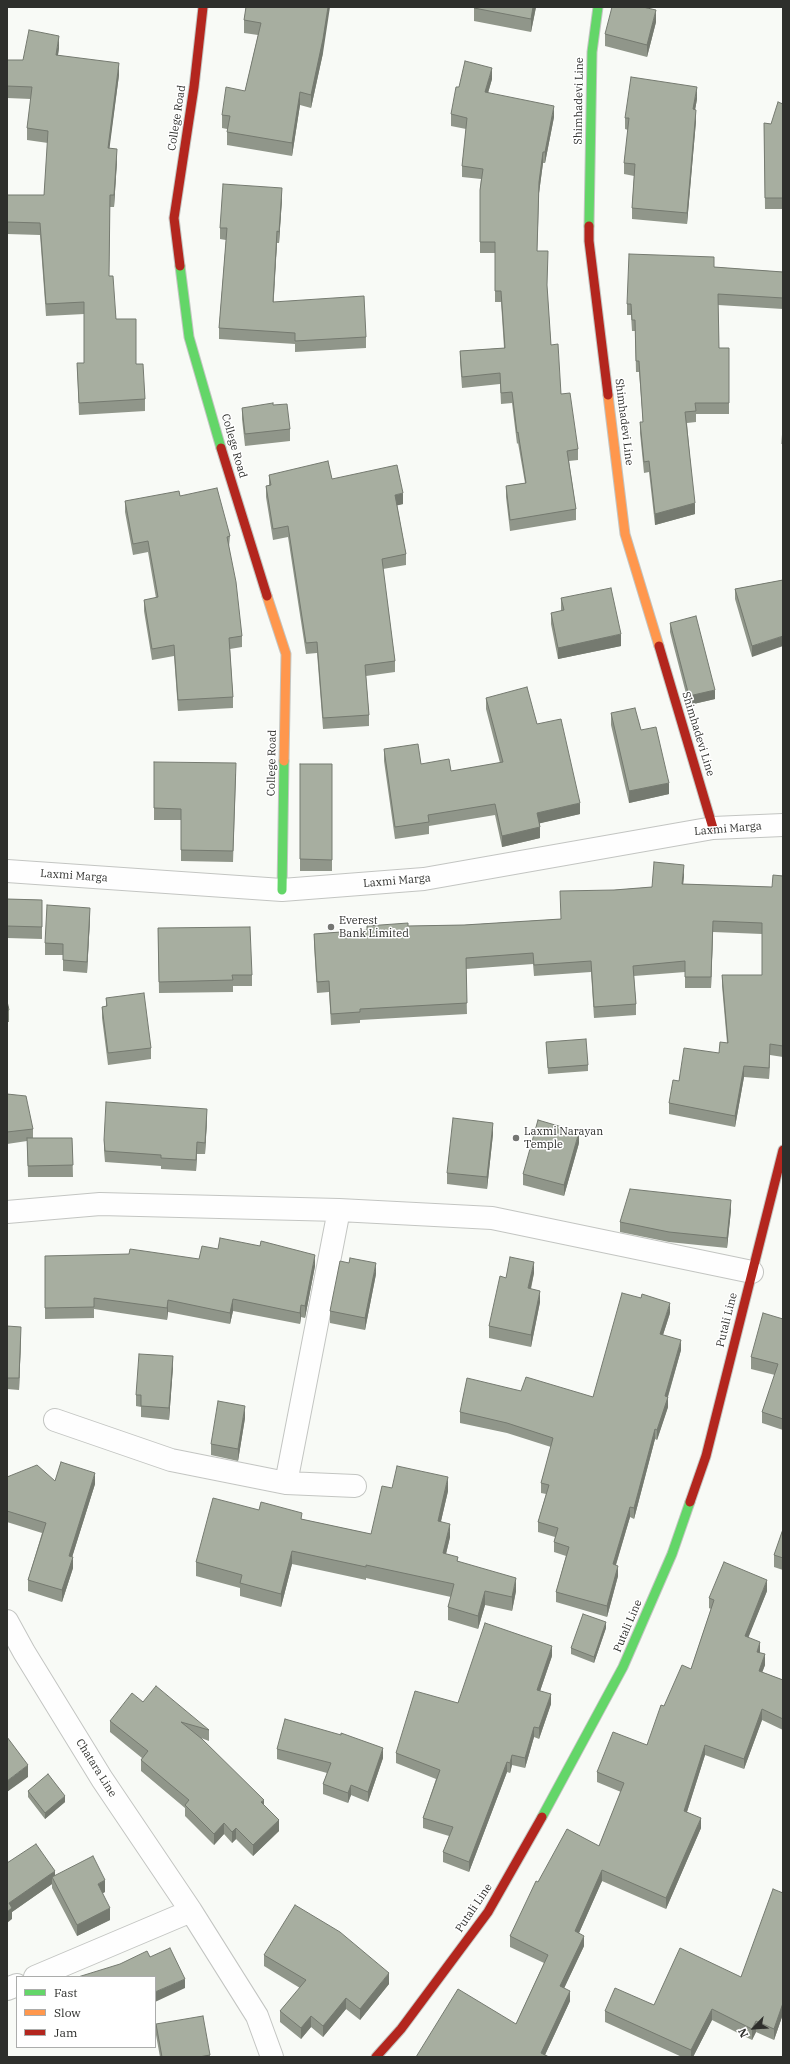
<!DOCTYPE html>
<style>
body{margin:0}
#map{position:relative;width:790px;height:2064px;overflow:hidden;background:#f8faf6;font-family:"IBM Plex Serif",serif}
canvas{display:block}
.frame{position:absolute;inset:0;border:8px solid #2e2f2c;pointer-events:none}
.legend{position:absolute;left:16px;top:1976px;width:140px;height:72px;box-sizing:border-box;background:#fff;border:1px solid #abacab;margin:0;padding:5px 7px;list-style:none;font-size:12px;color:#2e2f2c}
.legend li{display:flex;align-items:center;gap:8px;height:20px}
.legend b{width:20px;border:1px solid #abacab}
.north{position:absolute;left:734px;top:2008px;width:40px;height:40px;-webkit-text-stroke:3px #fff;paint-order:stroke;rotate:245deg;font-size:11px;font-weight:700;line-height:16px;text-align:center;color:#2e2f2c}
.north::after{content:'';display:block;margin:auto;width:14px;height:18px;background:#2e2f2c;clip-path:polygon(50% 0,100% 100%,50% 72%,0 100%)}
</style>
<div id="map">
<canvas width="790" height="2064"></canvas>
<div class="frame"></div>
<ul class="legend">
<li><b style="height:5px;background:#63d668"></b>Fast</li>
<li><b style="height:5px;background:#ff974d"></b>Slow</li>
<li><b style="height:5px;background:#b3261e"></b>Jam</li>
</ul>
<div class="north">N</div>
</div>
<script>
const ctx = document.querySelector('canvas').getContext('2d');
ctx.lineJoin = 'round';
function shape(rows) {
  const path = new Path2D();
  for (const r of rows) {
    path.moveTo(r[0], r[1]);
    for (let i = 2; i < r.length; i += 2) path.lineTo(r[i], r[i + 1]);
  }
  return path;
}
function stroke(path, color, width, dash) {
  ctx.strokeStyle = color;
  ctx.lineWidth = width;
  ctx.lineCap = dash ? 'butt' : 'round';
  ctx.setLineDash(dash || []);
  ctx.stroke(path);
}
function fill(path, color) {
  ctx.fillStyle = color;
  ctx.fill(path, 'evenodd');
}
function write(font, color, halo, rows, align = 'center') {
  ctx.font = font + ' "IBM Plex Serif",serif';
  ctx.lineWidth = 3;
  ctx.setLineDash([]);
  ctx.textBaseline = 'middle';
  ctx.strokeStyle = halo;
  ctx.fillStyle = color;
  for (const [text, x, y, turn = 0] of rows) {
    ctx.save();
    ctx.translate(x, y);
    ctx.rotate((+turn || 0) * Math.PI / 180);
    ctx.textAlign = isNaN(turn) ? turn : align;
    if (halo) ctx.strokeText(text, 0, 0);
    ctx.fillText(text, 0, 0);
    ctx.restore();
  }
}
const street = shape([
 [7,871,282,890,424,879,713,828,783,825],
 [7,1212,100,1204,339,1210,492,1218,752,1272],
 [55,1420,171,1460,286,1483,355,1486],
 [286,1483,339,1210],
 [7,1621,24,1652,102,1779,191,1911,257,2016,272,2057],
 [35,1977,191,1911],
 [7,1989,17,1985]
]);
const fast = shape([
 [589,226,592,52,598,7],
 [180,266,189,337,221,448],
 [282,890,284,761],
 [542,1817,623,1667,672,1554,690,1502]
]);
const slow = shape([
 [608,395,625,534,659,646],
 [267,596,286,654,284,761]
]);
const jam = shape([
 [589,226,589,241,608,395],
 [180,266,174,218,194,87,203,7],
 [221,448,267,596],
 [659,646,713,828],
 [690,1502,706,1456,783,1150],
 [376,2057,401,2029,488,1912,542,1817]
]);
stroke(street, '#c3c5c2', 24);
stroke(fast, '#c3c5c2', 11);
stroke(slow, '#c3c5c2', 11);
stroke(jam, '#c3c5c2', 11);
stroke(street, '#fefefe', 22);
stroke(fast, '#63d668', 9);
stroke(slow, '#ff974d', 9);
stroke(jam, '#b3261e', 9);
fill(shape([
 [246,7,323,53,311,108,300,105,292,156,227,145,227,129,222,128,222,115,245,91,258,35,244,33,244,20],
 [474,7,536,7,531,32,474,21],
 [656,22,647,57,605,46,605,34],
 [59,48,58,55,119,75,109,148,117,161,114,207,110,207,109,276,116,319,136,364,145,399,145,411,79,415,77,363,84,363,84,314,46,316,40,235,7,234,7,195,44,195,48,143,27,140,27,128,31,99,7,98,7,60,23,60],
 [492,79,488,93,554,117,545,163,543,163,539,193,537,251,547,287,551,345,561,394,578,449,578,460,569,461,576,509,576,520,510,531,506,497,506,486,525,483,518,443,517,444,512,403,501,404,500,384,462,388,460,362,460,351,504,348,501,302,495,302,495,253,480,253,480,190,481,179,462,177,462,166,466,129,451,126,451,114,459,87],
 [697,99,695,110,696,121,687,224,632,219,632,208,634,176,624,174,624,163,628,130,625,129,625,118],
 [783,104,783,209,765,209,764,123,771,124],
 [282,199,279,243,277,243,273,302,366,337,366,348,295,352,295,344,219,339,219,328,226,240,220,239,220,228],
 [714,267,783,272,783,309,718,305,719,348,729,348,729,414,696,414,696,422,687,423,695,514,655,525,649,472,644,473,640,433,640,422,643,422,639,372,636,372,635,331,632,331,631,315,627,315,627,304],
 [273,405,290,429,290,441,245,446,242,419,242,408],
 [783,425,783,455,782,455],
 [269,475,332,479,403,504,397,505,406,554,406,565,383,569,395,661,395,672,366,676,369,715,369,726,323,729,317,653,306,654,288,537,273,540,266,497,266,486,269,486],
 [180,496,230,536,229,547,242,636,242,647,230,649,233,697,233,708,178,711,174,656,152,660,144,611,144,600,156,598,148,552,133,555,125,512,125,501],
 [783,580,752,657,735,599,735,589],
 [561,598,621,646,558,659,551,624,551,613,561,611],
 [670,623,715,699,689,705,670,632],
 [486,698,537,724,580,814,540,823,540,838,502,847,495,815,429,826,429,834,395,839,384,761,384,749,421,764,451,771,500,763,486,709],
 [611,713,641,730,669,794,629,803,611,725],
 [154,762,236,774,233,862,181,861,181,820,154,820],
 [300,764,332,764,332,871,300,871],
 [684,876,683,884,772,887,783,876,783,1057,770,1055,769,1079,744,1077,735,1127,669,1114,669,1103,679,1081,719,1053,727,1043,722,986,722,975,762,975,762,934,713,932,711,988,685,988,685,972,634,976,636,1004,636,1015,594,1018,591,972,534,976,533,964,466,969,467,1014,360,1020,360,1023,331,1025,329,992,317,993,314,945,314,934,367,930,408,926,464,925,561,919,614,890,652,887],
 [7,899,42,900,42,939,7,938],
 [90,919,87,973,63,971,63,955,45,955,45,943],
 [158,928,252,975,252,986,233,986,233,992,159,993],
 [106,998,151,1048,151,1059,108,1065,102,1018,102,1007,106,1006],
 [7,1001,9,1010,9,1022,7,1022],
 [546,1042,588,1065,588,1071,548,1074],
 [7,1094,33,1129,33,1138,72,1138,73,1177,28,1177,27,1141,7,1144],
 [207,1120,205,1154,197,1154,196,1171,161,1169,161,1166,105,1162,104,1151,104,1140],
 [493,1134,487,1189,447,1184,447,1173],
 [579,1143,564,1196,523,1185,523,1174],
 [731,1210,727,1248,669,1242,620,1232,620,1222],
 [45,1256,199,1259,315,1266,305,1318,301,1317,300,1324,233,1311,230,1324,168,1312,167,1320,94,1309,94,1318,45,1319],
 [534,1273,531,1289,540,1302,531,1347,489,1338,489,1326,506,1278],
 [376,1274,365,1330,330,1323,330,1311],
 [670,1313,663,1335,681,1350,668,1397,668,1407,657,1440,655,1439,634,1519,630,1517,616,1565,618,1576,607,1617,556,1602,556,1592,566,1556,554,1552,554,1542,555,1537,538,1532,538,1522,546,1494,541,1493,541,1483,551,1447,507,1433,460,1423,460,1412,521,1391,593,1397],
 [783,1319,783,1430,762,1423,762,1412,775,1375,751,1369,751,1357],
 [7,1326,21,1338,19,1390,7,1389],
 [173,1367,169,1420,141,1417,141,1407,136,1406,136,1395],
 [245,1418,238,1461,211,1455,211,1444],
 [7,1477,95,1484,72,1557,73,1568,62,1602,28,1591,28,1580,42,1533,7,1522],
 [392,1488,448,1491,441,1521,450,1537,446,1554,458,1561,516,1591,512,1611,485,1605,478,1629,448,1620,448,1607,451,1597,366,1578,366,1580,292,1564,281,1607,240,1596,240,1588,196,1576,196,1562,259,1510,371,1534],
 [783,1529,783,1570,774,1567,774,1555],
 [767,1591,748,1637,760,1653,765,1665,762,1672,783,1680,783,1730,762,1720,744,1769,705,1755,687,1812,701,1828,666,1909,602,1881,579,1933,584,1946,564,1988,570,2001,545,2055,416,2057,516,2024,544,1963,510,1947,510,1936,538,1882,599,1846,621,1792,597,1782,597,1772,647,1745,664,1706,691,1669,711,1609,709,1608,709,1598],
 [606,1628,594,1663,571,1654,571,1648],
 [552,1656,540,1691,551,1704,539,1739,534,1737,525,1768,512,1765,510,1773,507,1772,469,1872,443,1862,443,1852,449,1836,423,1828,423,1818,436,1779,396,1763,396,1753,458,1703],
 [143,1702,209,1730,209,1741,201,1738,264,1805,279,1831,253,1856,236,1839,232,1843,224,1834,214,1845,185,1816,185,1808,141,1771,141,1760,142,1758,110,1732,110,1721],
 [277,1749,383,1758,368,1802,351,1795,348,1803,323,1794,323,1784,327,1773,277,1759],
 [28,1791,65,1802,45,1819,28,1797],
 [7,1863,55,1875,105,1892,102,1893,110,1920,77,1936,52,1888,52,1884,12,1912,12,1919],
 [783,1893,783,2014,774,2040,756,2032,752,2040,712,2020,693,2057,682,2057,605,2022,605,2011,654,2005,741,1977],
 [264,1955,389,1984,360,2020,346,2009,323,2037,311,2027,301,2039,280,2022,280,2011,300,1988,264,1966],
 [156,2024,210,2055,210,2057,160,2057,156,2035]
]), '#90968a');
fill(shape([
 [328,7,330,7,323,53,311,108,311,95],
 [533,7,536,7,531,32,531,19],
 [656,10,656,22,647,57,647,45],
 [59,36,59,48,56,67,56,55],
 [119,63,119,75,108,160,108,148],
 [492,68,492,79,485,103,485,92],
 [697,87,697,99,693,121,693,109],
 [300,92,300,105,292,156,292,143],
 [554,106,554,117,545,163,545,152],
 [696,110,696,121,687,224,687,213],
 [117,149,117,161,114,207,114,195],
 [543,152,543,163,539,193,537,262,539,182],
 [282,188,282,199,279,243,279,232],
 [277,231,277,243,273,313,273,302],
 [403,493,403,504,395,506,395,495],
 [695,503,695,514,655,525,655,514],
 [621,634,621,646,558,659,558,648],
 [783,636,783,646,752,657,752,646],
 [715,690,715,699,689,705,689,696],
 [669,783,669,794,629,803,629,791],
 [580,803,580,814,537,824,537,813],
 [540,827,540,838,502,847,502,836],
 [684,865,684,876,682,895,682,884],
 [90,908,90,919,87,973,87,962],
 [713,921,713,932,711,988,711,977],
 [770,1044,770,1055,769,1079,769,1068],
 [744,1066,744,1077,735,1127,735,1116],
 [207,1109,207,1120,205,1154,205,1143],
 [493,1123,493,1134,487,1189,487,1177],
 [579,1132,579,1143,564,1196,564,1185],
 [197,1142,197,1154,196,1171,196,1160],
 [731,1200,731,1210,727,1248,727,1238],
 [315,1255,315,1266,305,1318,305,1306],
 [534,1262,534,1273,528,1300,528,1288],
 [376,1263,376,1274,365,1330,365,1318],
 [540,1291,540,1302,531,1347,531,1335],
 [233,1299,233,1311,230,1324,230,1313],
 [168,1300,168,1312,167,1320,167,1308],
 [670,1303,670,1313,660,1344,660,1334],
 [301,1305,301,1317,300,1324,300,1313],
 [21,1327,21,1338,19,1390,19,1378],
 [681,1340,681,1350,665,1406,665,1396],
 [173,1356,173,1367,169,1420,169,1408],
 [668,1397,668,1407,657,1440,657,1430],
 [245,1406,245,1418,238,1461,238,1449],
 [655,1429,655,1439,634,1519,634,1508],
 [95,1473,95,1484,69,1567,69,1556],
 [448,1477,448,1491,438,1534,438,1521],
 [630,1507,630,1517,613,1574,613,1564],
 [450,1524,450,1537,443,1566,443,1553],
 [292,1551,292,1564,281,1607,281,1594],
 [73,1557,73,1568,62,1602,62,1590],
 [618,1566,618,1576,607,1617,607,1606],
 [516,1578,516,1591,512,1611,512,1597],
 [767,1580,767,1591,745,1646,745,1636],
 [485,1591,485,1605,478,1629,478,1616],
 [606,1622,606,1628,594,1663,594,1657],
 [760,1642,760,1652,757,1662,757,1652],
 [552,1646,552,1656,537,1700,537,1690],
 [765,1654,765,1665,759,1681,759,1671],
 [551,1694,551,1704,539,1739,539,1728],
 [762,1709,762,1720,744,1769,744,1759],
 [534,1727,534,1737,525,1768,525,1758],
 [705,1745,705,1755,684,1821,684,1811],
 [383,1748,383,1758,368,1802,368,1792],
 [512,1755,512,1765,510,1773,510,1763],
 [507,1762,507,1772,469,1872,469,1862],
 [28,1765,28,1777,7,1792,7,1781],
 [351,1785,351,1795,348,1803,348,1793],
 [65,1796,65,1802,45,1819,45,1813],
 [264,1800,264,1811,261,1802],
 [701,1818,701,1828,666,1909,666,1898],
 [279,1820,279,1831,253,1856,253,1845],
 [224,1823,224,1834,214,1845,214,1834],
 [236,1828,236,1839,232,1843,232,1832],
 [602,1870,602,1881,575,1942,575,1931],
 [55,1871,55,1882,52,1877,52,1884,12,1912,12,1919,7,1923,7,1912,9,1903],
 [105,1880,105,1892,98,1896,98,1884],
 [110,1908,110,1920,77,1936,77,1925],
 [584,1936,584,1946,560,1997,560,1986],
 [389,1973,389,1984,360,2020,360,2009],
 [185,1979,185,1988,155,2002,155,1992],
 [570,1991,570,2001,544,2057,541,2053],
 [346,1998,346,2009,323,2037,323,2026],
 [783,2003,783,2014,774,2040,774,2029],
 [712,2009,712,2020,693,2057,691,2057,691,2050],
 [311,2016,311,2027,301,2039,301,2028],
 [756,2021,756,2032,752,2040,752,2029]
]), '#757a70');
const building = shape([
 [246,7,328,7,323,39,311,95,300,92,292,143,227,132,230,116,222,115,226,87,245,91,261,23,244,20,246,7],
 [474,7,533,7,531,19,474,8,474,7],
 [612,7,643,7,656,10,647,45,605,34,612,7],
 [29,30,59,36,56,55,119,63,108,148,117,149,114,195,110,195,109,276,113,276,116,319,136,319,136,364,143,364,145,399,79,403,77,363,84,363,84,302,46,304,40,223,7,222,7,195,44,195,48,131,27,128,32,87,7,86,7,60,23,60,29,30],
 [465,61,492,68,485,92,554,106,545,152,543,152,539,182,537,251,548,251,547,285,551,345,558,344,561,394,570,393,578,449,567,451,576,509,510,520,506,486,526,483,518,432,517,433,512,392,501,393,500,373,462,377,460,351,505,348,501,291,495,291,495,242,480,242,480,190,483,169,462,166,467,118,451,114,456,87,459,87,465,61],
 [631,77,697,87,693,109,696,110,687,213,632,208,635,164,624,163,629,118,625,118,631,77],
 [778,102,783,104,783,198,765,198,764,123,771,124,778,102],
 [223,184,282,188,279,232,277,231,273,302,364,296,366,337,295,341,295,333,219,328,227,228,220,228,223,184],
 [629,254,714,257,714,267,783,272,783,298,718,294,719,348,729,348,729,403,695,403,696,411,685,412,695,503,655,514,649,461,644,462,640,422,643,422,639,361,636,361,635,320,632,320,631,304,627,304,629,254],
 [273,403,273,405,287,404,290,429,245,434,242,408,273,403],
 [783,425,783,444,782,444,783,425],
 [328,461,332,479,397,465,403,493,395,495,406,554,382,559,395,661,365,665,369,715,323,718,317,642,306,643,288,526,273,529,266,486,271,485,269,475,328,461],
 [217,488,230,536,227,537,236,582,242,636,229,638,233,697,178,700,174,645,152,649,144,600,158,597,148,541,133,544,125,501,179,491,180,496,217,488],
 [783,580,783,636,752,646,735,589,783,580],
 [611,588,621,634,558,648,551,613,564,610,561,598,611,588],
 [696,616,715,690,689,696,670,623,696,616],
 [527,687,537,724,561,719,580,803,537,813,540,827,502,836,495,804,428,815,429,822,395,827,384,749,418,744,421,764,449,759,451,771,503,762,486,698,527,687],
 [635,708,641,730,656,727,669,783,629,791,611,713,635,708],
 [154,762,236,763,233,851,181,850,181,809,154,808,154,762],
 [300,764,332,764,332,860,300,859,300,764],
 [654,862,684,865,682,884,772,887,773,875,783,876,783,1046,770,1044,769,1068,744,1066,735,1116,669,1103,673,1080,679,1081,684,1048,719,1053,720,1042,728,1043,722,975,762,975,762,923,713,921,711,977,685,977,685,961,633,966,636,1004,594,1007,591,961,534,965,533,953,466,958,467,1003,360,1009,360,1012,331,1014,329,981,317,982,314,934,367,930,367,926,408,923,408,926,464,925,561,919,560,891,614,890,652,887,654,862],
 [7,899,42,900,42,927,7,926,7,899],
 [47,905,90,908,87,962,63,960,63,944,45,943,47,905],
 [250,927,252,975,232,975,233,980,159,982,158,928,250,927],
 [144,993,151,1048,108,1053,102,1007,107,1006,106,998,144,993],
 [7,1001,9,1010,7,1010,7,1001],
 [586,1039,588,1065,548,1068,546,1042,586,1039],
 [7,1094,26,1096,33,1129,7,1132,7,1094],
 [106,1102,207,1109,205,1143,197,1142,196,1160,161,1158,161,1155,105,1151,104,1140,106,1102],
 [453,1118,493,1123,487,1177,447,1173,453,1118],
 [538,1120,579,1132,564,1185,523,1174,538,1120],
 [27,1138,72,1138,73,1165,28,1166,27,1138],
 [630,1189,731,1200,727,1238,669,1232,620,1222,630,1189],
 [220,1238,260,1246,261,1241,315,1255,305,1306,301,1305,300,1313,233,1299,230,1313,168,1300,167,1308,94,1298,94,1307,45,1308,45,1256,129,1254,130,1249,199,1259,202,1246,218,1249,220,1238],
 [510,1257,534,1262,528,1288,540,1291,531,1335,489,1326,500,1276,506,1278,510,1257],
 [350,1258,376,1263,365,1318,330,1311,340,1261,349,1263,350,1258],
 [622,1293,641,1298,642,1294,670,1303,660,1334,681,1340,665,1396,668,1397,657,1430,655,1429,634,1508,630,1507,613,1564,618,1566,607,1606,556,1592,569,1547,554,1542,558,1528,538,1522,549,1485,541,1483,553,1438,507,1423,460,1412,467,1378,521,1391,526,1377,593,1397,622,1293],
 [763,1313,783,1319,783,1419,762,1412,778,1364,751,1357,763,1313],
 [7,1326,21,1327,19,1378,7,1378,7,1326],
 [139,1354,173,1356,169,1408,141,1406,141,1395,136,1395,139,1354],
 [218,1401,245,1406,238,1449,211,1444,218,1401],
 [61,1462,95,1473,69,1556,73,1557,62,1590,28,1580,46,1523,7,1511,7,1477,37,1465,55,1481,61,1462],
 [397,1466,448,1477,438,1521,450,1524,443,1553,458,1557,457,1561,516,1578,512,1597,485,1591,478,1616,448,1607,454,1584,366,1565,366,1567,292,1551,281,1594,240,1583,242,1575,196,1562,213,1498,259,1510,261,1502,302,1513,301,1519,371,1534,382,1486,392,1488,397,1466],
 [783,1529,783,1558,774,1555,783,1529],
 [724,1562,767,1580,745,1636,760,1642,757,1652,765,1654,759,1671,783,1680,783,1719,762,1709,744,1759,705,1745,684,1811,701,1818,666,1898,602,1870,575,1931,584,1936,560,1986,570,1991,541,2053,549,2057,416,2057,458,1989,516,2024,548,1955,510,1936,536,1881,538,1882,567,1829,599,1846,624,1783,597,1772,613,1732,647,1745,661,1705,664,1706,682,1665,691,1669,714,1600,709,1598,724,1562],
 [583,1614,606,1622,594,1657,571,1648,583,1614],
 [485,1623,552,1646,537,1690,551,1694,539,1728,534,1727,525,1758,512,1755,510,1763,507,1762,469,1862,443,1852,453,1827,423,1818,440,1770,396,1753,415,1691,458,1703,485,1623],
 [156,1686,209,1730,181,1722,202,1739,264,1800,261,1802,279,1820,253,1845,236,1828,232,1832,224,1823,214,1834,185,1805,189,1800,141,1760,148,1751,110,1721,132,1693,143,1702,156,1686],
 [285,1719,341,1735,341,1733,383,1748,368,1792,351,1785,348,1793,323,1784,331,1763,277,1749,285,1719],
 [7,1737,28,1765,7,1781,7,1737],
 [48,1774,65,1796,45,1813,28,1791,48,1774],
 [36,1844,55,1871,9,1903,12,1908,7,1912,7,1863,36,1844],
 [93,1856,105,1880,98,1884,110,1908,77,1925,52,1877,93,1856],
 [773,1889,783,1893,783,2003,774,2029,756,2021,752,2029,712,2009,691,2050,605,2011,615,1988,654,2005,680,1948,741,1977,773,1889],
 [295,1905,340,1932,389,1973,360,2009,346,1998,323,2026,311,2016,301,2028,280,2011,306,1980,264,1955,295,1905],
 [170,1948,185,1979,155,1992,155,1977,78,1977,120,1964,147,1951,150,1957,170,1948],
 [203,2016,210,2055,199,2057,162,2057,156,2024,203,2016]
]);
fill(building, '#a7aea0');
stroke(building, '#757a70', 1);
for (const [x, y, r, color] of [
 [331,927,4,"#757673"],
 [516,1138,4,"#757673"]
]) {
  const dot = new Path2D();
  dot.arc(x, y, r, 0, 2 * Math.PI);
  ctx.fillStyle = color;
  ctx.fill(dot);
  stroke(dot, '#fff', 1.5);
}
write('11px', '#2e2f2c', '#fff', [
 ["Shimhadevi Line",579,101,-89],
 ["College Road",177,118,-81],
 ["Shimhadevi Line",624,422,83],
 ["College Road",234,446,74],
 ["Shimhadevi Line",698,734,73],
 ["College Road",272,763,-89],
 ["Laxmi Marga",728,829,-5],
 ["Laxmi Marga",74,876,4],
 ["Laxmi Marga",397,881,-5],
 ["Putali Line",727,1320,-76],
 ["Putali Line",628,1626,-67],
 ["Chatara Line",96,1768,58],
 ["Putali Line",474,1908,-56]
]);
write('11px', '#2e2f2c', '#fff', [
 ["Everest",339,921],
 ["Bank Limited",339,934],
 ["Laxmi Narayan",524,1132],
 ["Temple",524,1145]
], 'left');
</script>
